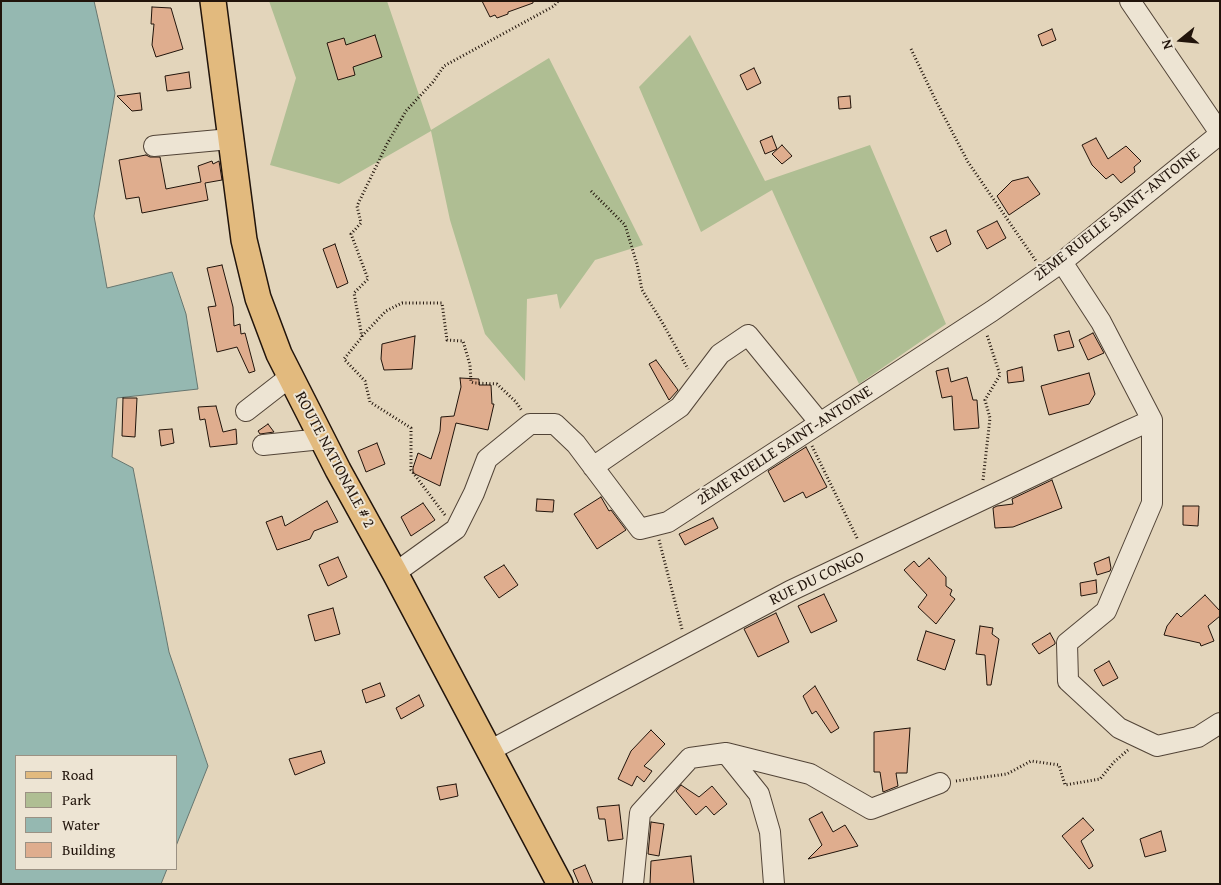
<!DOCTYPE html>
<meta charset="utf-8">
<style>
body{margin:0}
#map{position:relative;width:1221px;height:885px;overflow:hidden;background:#e3d5bb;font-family:"Gentium Book Plus",serif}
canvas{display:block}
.frame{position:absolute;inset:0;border:2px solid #21140b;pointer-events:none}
.legend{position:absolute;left:15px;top:755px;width:162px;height:115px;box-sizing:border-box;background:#ede4d3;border:1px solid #9b9183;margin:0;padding:6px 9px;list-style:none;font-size:15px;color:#21140b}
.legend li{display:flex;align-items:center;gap:10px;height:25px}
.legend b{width:25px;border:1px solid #9b9183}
.north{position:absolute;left:1156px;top:15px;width:50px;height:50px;-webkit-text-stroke:4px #ede4d3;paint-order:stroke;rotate:253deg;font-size:14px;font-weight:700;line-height:20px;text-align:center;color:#21140b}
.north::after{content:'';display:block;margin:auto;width:18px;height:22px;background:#21140b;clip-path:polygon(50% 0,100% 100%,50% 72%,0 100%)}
</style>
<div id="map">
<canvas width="1221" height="885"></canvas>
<div class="frame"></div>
<ul class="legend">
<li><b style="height:6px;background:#e2ba7e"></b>Road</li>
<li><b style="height:14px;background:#afbe93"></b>Park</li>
<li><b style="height:14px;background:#95b8b1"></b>Water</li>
<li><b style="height:14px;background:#dfad8e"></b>Building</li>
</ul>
<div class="north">N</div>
</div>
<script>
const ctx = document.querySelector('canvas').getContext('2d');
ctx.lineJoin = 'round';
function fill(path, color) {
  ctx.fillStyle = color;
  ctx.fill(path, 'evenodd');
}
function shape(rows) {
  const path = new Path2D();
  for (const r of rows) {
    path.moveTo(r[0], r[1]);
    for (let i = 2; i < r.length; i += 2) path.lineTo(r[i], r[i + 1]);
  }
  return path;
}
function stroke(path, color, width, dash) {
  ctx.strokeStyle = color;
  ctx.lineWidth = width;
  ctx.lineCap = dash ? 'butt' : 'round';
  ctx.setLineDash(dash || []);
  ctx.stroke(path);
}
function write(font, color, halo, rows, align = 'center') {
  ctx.font = font + ' "Gentium Book Plus",serif';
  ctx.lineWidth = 4;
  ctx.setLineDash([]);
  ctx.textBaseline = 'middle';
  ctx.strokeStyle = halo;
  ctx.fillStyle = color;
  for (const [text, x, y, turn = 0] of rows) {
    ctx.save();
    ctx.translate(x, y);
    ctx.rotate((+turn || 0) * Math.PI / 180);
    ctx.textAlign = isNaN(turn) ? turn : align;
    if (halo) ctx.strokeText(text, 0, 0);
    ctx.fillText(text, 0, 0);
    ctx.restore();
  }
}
fill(shape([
 [269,1,387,1,431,130,549,58,643,245,595,260,560,309,557,294,527,299,525,381,485,334,450,220,431,131,339,184,270,165,296,78],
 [690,35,765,181,870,145,946,324,859,384,772,190,701,232,639,87]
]), '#afbe93');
const water = shape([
 [1,1,94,1,115,93,94,216,107,288,172,272,186,314,198,389,117,398,112,457,133,468,169,652,208,766,176,846,176,756,16,756,16,869,167,869,161,884,1,884,1,1]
]);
fill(water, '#95b8b1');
stroke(water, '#67766f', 1);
const building = shape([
 [482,1,533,1,533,3,508,12,508,14,497,18,495,15,490,17,482,1],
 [152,7,171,8,183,49,156,57,152,45,154,24,151,24,152,7],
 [1052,29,1056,40,1042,46,1038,35,1052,29],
 [375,35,382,57,353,67,355,75,338,80,327,43,344,38,346,45,375,35],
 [754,68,761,83,747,90,740,75,754,68],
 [189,72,191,88,167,91,165,76,189,72],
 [140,93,142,110,132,111,117,96,140,93],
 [850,96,851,108,839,109,838,97,850,96],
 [772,136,777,149,765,154,760,141,772,136],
 [1096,138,1108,159,1126,146,1141,161,1134,167,1135,172,1121,183,1113,174,1106,179,1092,165,1082,145,1096,138],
 [782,145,792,156,782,164,772,154,782,145],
 [146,155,150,157,160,157,166,189,201,182,198,166,212,161,213,164,219,161,222,180,205,183,208,200,142,213,139,197,126,199,119,160,146,155],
 [1028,177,1040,194,1009,215,997,196,1012,181,1028,177],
 [997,221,1006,238,987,249,977,231,997,221],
 [946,230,951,244,937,252,930,237,946,230],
 [335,244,348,283,337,288,323,249,335,244],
 [222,265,233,307,234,326,240,324,241,334,245,333,255,371,249,373,237,347,217,352,208,307,216,306,207,268,222,265],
 [1069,331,1074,347,1058,351,1054,335,1069,331],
 [1093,333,1104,353,1088,360,1079,340,1093,333],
 [415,336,412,369,384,370,381,359,382,344,415,336],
 [656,360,678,390,669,400,649,364,656,360],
 [1022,367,1024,381,1008,383,1007,371,1022,367],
 [948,368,951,382,967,377,973,400,977,400,979,428,954,430,952,396,942,398,936,371,948,368],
 [1089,373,1095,394,1089,404,1049,415,1041,386,1089,373],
 [460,378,479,379,479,385,491,385,492,404,494,404,488,430,456,423,440,486,413,473,413,468,418,453,431,459,440,431,441,417,454,416,461,387,460,378],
 [123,398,137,398,135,437,122,436,123,398],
 [216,406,223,432,236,429,237,444,210,447,205,419,200,420,198,407,216,406],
 [268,424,274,432,260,434,258,431,268,424],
 [172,429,174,443,161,446,159,430,172,429],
 [377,443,385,464,366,472,358,451,377,443],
 [806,447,827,487,806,498,803,492,784,502,768,471,806,447],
 [1052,480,1062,508,1013,527,995,528,993,508,997,506,1013,504,1012,499,1052,480],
 [601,497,609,511,611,510,626,530,597,549,574,514,601,497],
 [537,499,554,500,553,512,536,511,537,499],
 [327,501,338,522,314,531,310,539,277,550,266,522,282,516,285,526,327,501],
 [423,503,435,520,411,536,401,517,423,503],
 [1183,506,1199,506,1198,526,1183,525,1183,506],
 [713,518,718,528,685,545,679,534,713,518],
 [338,557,347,577,328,586,319,565,338,557],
 [1109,557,1111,568,1110,571,1097,575,1094,563,1109,557],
 [929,558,946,577,946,586,952,590,950,595,955,599,936,624,918,607,927,595,904,570,914,561,919,567,929,558],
 [504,565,518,585,499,598,484,577,504,565],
 [1096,580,1097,593,1081,596,1080,583,1096,580],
 [824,594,837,621,811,633,798,606,824,594],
 [1205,595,1220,611,1220,616,1208,626,1214,641,1201,646,1200,643,1164,635,1167,626,1177,613,1181,617,1205,595],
 [333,608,340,634,315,641,308,615,333,608],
 [776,613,789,642,758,657,744,629,776,613],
 [980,626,993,628,992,634,999,639,991,685,987,685,985,655,976,654,980,626],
 [926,631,955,640,945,670,917,660,926,631],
 [1050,633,1055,642,1055,644,1039,654,1032,644,1050,633],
 [1109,661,1118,678,1103,686,1094,670,1109,661],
 [380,683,385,696,366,703,362,690,380,683],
 [815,686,839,728,831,733,816,711,812,714,803,696,815,686],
 [419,695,424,706,401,719,396,708,419,695],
 [910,728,907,773,896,773,898,786,883,792,880,772,874,772,874,732,910,728],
 [651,730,665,744,644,766,652,771,644,782,637,776,632,786,618,779,631,751,651,730],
 [321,751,325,763,295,775,289,759,321,751],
 [456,784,458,796,440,800,437,787,456,784],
 [681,785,699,797,712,786,727,804,714,815,706,806,696,815,676,791,681,785],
 [619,805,623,839,608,841,605,819,599,819,597,807,619,805],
 [822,812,833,832,845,825,858,846,808,859,822,845,809,819,822,812],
 [1083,818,1094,830,1081,841,1093,866,1089,869,1062,836,1083,818],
 [651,822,664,824,659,856,648,854,651,822],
 [1161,831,1166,851,1145,857,1140,839,1161,831],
 [691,856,694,884,650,884,651,861,691,856],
 [585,865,593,884,579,884,573,870,585,865]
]);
fill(building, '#dfad8e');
stroke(building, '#21140b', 1);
const minor = shape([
 [1130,1,1220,133],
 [154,146,230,139],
 [1062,262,1101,322,1152,420,1152,503,1106,611,1067,643,1068,681,1119,728,1157,746,1198,737,1220,723],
 [246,411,291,376],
 [263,445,322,439],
 [593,467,680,407,720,354,748,335,820,423],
 [395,573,456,529,474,493,487,459,530,424,555,424,576,444,640,529,668,522,992,311,1062,262,1220,134],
 [489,751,790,591,1123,433,1152,420],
 [726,753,759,794,770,832,774,884],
 [633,884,640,813,690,758,726,753,810,774,871,809,940,783]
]);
const major = shape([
 [213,1,244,240,258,298,279,354,338,470,395,573,560,884]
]);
stroke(minor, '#524437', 22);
stroke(major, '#21140b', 28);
stroke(shape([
 [911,49,936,101,968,162,1036,261],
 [591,191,625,225,637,264,642,290,662,322,688,369],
 [362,336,386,311,402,303,442,303,447,340,463,341,470,365,471,382,474,383,497,384,516,402,522,411],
 [812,446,858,540],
 [983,480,990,418,985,400,1000,375,987,335],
 [445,515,411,470,411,428,370,402,365,381,344,359,362,337,354,293,368,279,351,234,361,223,357,206,387,144,406,111,433,82,444,66,554,6,558,1],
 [659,540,682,629],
 [956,781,1007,774,1031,761,1059,765,1065,785,1100,779,1114,762,1128,750]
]), '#21140b', 3, [1, 2.5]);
stroke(minor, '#ede4d3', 20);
stroke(major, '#e2ba7e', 25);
write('16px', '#21140b', '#ede4d3', [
 ["2ÈME RUELLE SAINT-ANTOINE",1117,215,-38],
 ["2ÈME RUELLE SAINT-ANTOINE",785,446,-33],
 ["ROUTE NATIONALE # 2",334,460,62],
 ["RUE DU CONGO",817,579,-26]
]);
</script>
